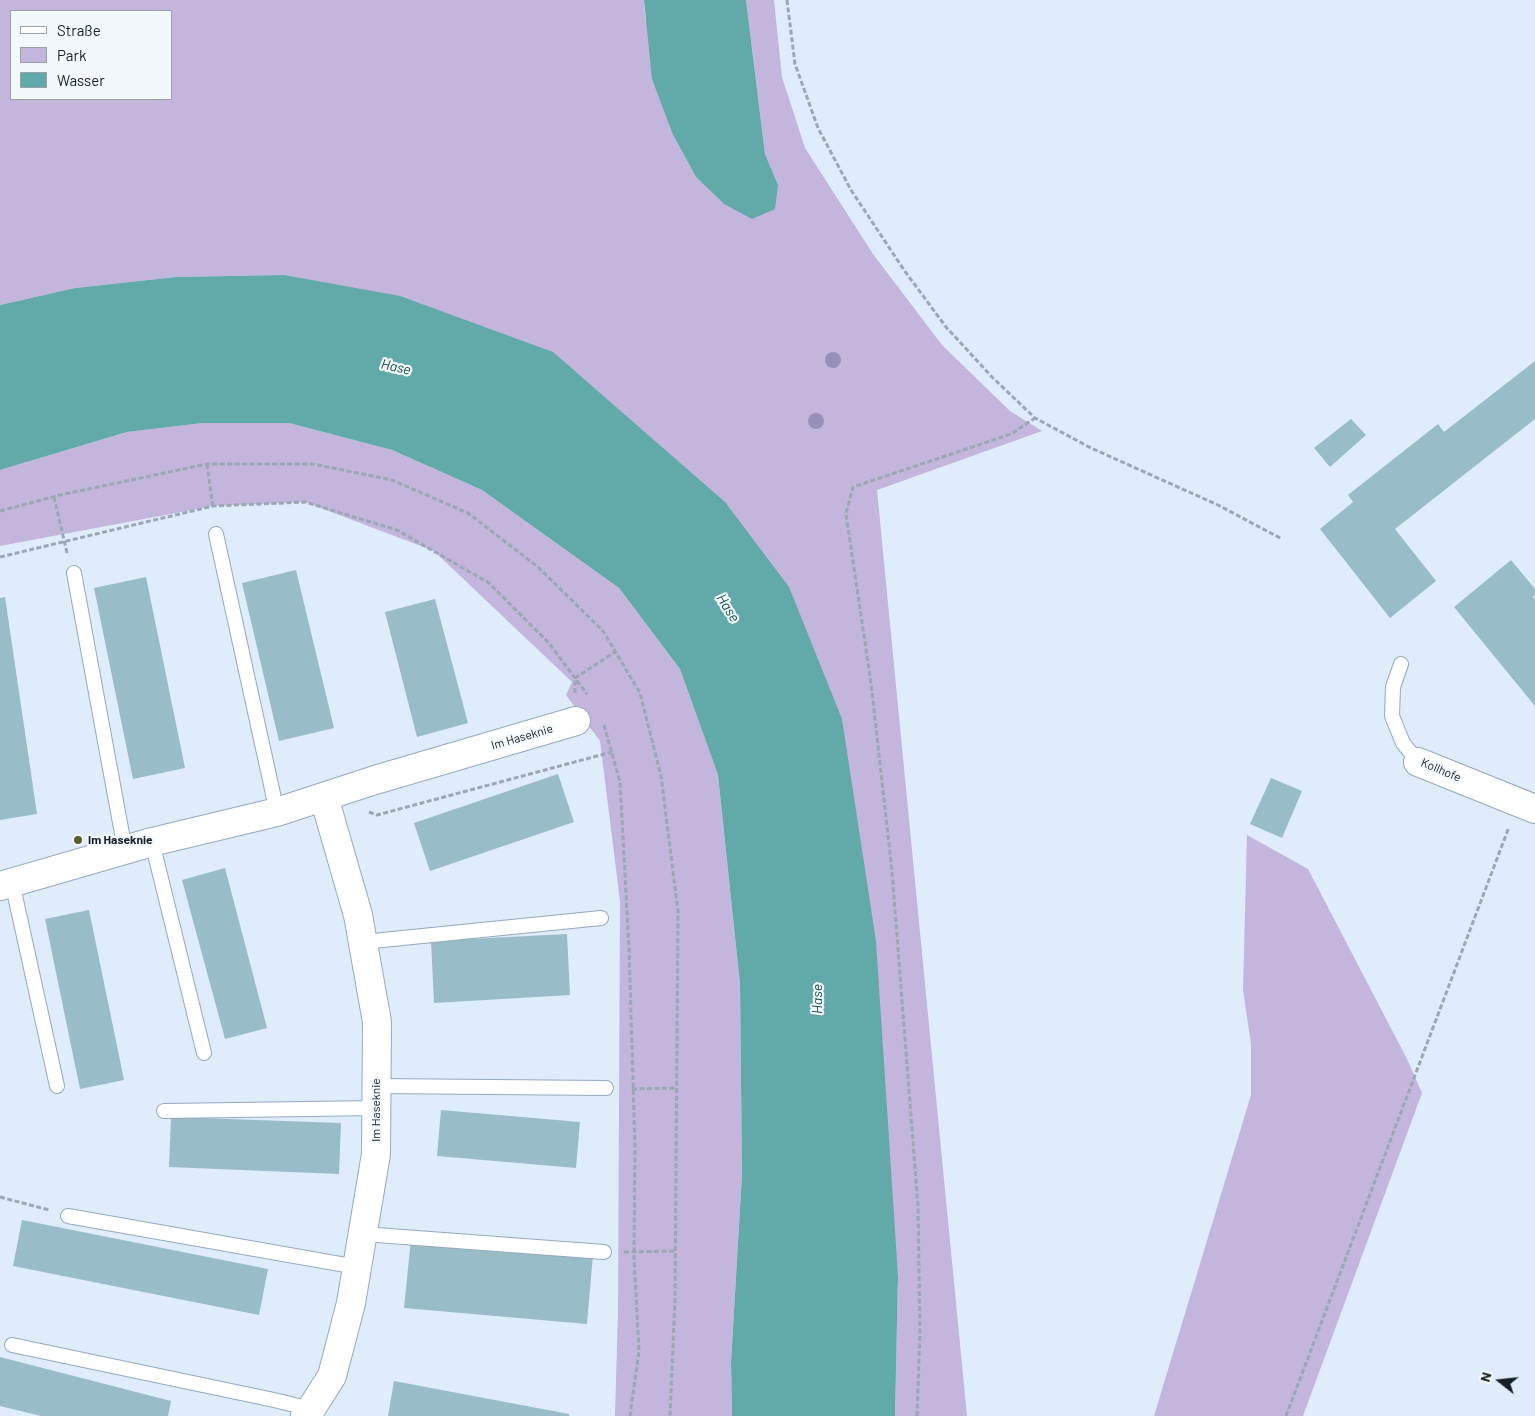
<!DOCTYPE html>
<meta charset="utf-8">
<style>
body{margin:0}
#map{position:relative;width:1535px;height:1416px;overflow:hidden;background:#deecfb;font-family:Barlow,sans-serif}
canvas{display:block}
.legend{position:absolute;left:10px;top:10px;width:162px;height:90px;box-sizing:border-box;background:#f3f8fd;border:1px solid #9ba1a7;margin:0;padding:6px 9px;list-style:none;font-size:15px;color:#161f27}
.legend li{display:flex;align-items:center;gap:10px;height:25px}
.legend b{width:25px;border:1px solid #9ba1a7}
.north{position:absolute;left:1475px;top:1356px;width:50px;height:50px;-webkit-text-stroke:4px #f3f8fd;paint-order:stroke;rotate:286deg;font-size:14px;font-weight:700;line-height:20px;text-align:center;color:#161f27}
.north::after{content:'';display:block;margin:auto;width:18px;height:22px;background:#161f27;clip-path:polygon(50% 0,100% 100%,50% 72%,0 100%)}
</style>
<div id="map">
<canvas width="1535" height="1416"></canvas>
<ul class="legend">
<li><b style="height:6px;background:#fff"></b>Straße</li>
<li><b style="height:14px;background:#c4b5dd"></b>Park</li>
<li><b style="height:14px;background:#62a9a9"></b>Wasser</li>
</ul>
<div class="north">N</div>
</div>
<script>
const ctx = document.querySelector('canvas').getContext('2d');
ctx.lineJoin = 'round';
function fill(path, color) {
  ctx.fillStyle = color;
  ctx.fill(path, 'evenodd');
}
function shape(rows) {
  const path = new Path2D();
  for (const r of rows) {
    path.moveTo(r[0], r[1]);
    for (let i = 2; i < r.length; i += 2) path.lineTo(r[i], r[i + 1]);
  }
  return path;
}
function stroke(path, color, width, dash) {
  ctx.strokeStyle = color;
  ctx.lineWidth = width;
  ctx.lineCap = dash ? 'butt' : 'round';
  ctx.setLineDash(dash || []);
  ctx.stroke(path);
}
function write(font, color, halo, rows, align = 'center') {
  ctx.font = font + ' Barlow,sans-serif';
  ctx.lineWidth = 4.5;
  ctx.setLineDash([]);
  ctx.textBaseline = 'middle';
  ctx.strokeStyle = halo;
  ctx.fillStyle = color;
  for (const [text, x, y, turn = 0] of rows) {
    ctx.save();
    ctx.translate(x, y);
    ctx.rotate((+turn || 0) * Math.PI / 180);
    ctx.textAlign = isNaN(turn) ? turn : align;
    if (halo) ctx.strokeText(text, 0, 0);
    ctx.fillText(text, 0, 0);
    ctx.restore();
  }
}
fill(shape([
 [0,0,644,0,645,16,673,135,696,177,724,204,778,185,765,154,746,0,774,0,782,77,805,148,873,254,942,345,1010,411,1042,431,877,490,967,1416,895,1416,898,1276,842,719,284,275,176,277,75,288,0,305],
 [11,11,171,11,171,99,11,99],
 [203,423,289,423,392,450,482,490,619,588,680,669,718,775,740,984,742,1174,731,1363,732,1416,615,1416,618,1310,620,901,600,741,566,695,572,682,434,551,305,502,213,506,0,546,0,470,127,432],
 [1247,835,1308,869,1407,1059,1422,1093,1303,1416,1154,1416,1251,1095,1251,1044,1243,990]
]), '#c4b5dd');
fill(shape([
 [644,0,746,0,765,154,778,185,775,209,752,219,724,204,696,177,673,135,652,79],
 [284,275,400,296,553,352,725,502,789,587,842,719,876,941,898,1276,895,1416,732,1416,731,1363,742,1174,740,984,718,775,680,669,619,588,482,490,392,450,289,423,203,423,127,432,0,470,0,305,75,288,176,277]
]), '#62a9a9');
fill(shape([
 [1535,361,1535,419,1395,529,1436,581,1390,618,1320,529,1353,502,1348,495,1438,424,1444,432],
 [1351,419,1366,435,1330,467,1314,448],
 [1511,560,1535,589,1535,595,1533,597,1535,599,1535,706,1454,607],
 [296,570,334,728,279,741,242,583],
 [146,577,185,768,133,779,94,588],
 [5,597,37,814,0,820,0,598],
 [435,599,468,723,417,737,385,612],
 [558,774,574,822,430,871,414,823],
 [1271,778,1302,791,1282,838,1250,824],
 [225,868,267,1028,225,1039,182,880],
 [89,910,124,1080,80,1089,45,919],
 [567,934,570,995,434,1003,431,941],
 [441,1110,580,1122,576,1168,437,1156],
 [171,1117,341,1123,339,1174,169,1167],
 [22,1220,268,1269,259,1315,13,1266],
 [411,1239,593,1255,587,1324,404,1308],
 [0,1357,171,1401,168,1416,41,1416,0,1406],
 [394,1381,569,1414,569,1416,388,1416]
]), '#99bcc9');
const lane = shape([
 [216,534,277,812],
 [74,573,125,850],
 [1401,664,1393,687,1392,716,1403,743,1418,762],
 [152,842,204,1053],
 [12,882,57,1086],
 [363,942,601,918],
 [376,1086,606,1088],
 [164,1111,377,1108],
 [68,1216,357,1267],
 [363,1234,604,1252],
 [12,1345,274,1400,311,1409]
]);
const street = shape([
 [1418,762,1535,809],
 [0,886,152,842,277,812,375,780,576,721],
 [305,1416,311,1409,332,1376,351,1303,376,1154,377,1022,358,915,324,797]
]);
stroke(lane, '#93a9c0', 16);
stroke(street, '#93a9c0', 30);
stroke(shape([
 [787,0,795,64,818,128,851,190,904,270,946,327,992,377,1035,418,1091,448,1218,505,1282,539],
 [207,464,213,508],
 [54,497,67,553],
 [0,511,60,495,207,464,313,464,392,480,468,513,538,567,603,631,640,693,661,776,678,911,675,1299,670,1416],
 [0,557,213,506,305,502,397,530,489,583,548,642,587,694],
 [575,693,575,678,615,652],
 [604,725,620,782,629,949,635,1146,634,1257,639,1351,630,1416],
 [369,812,377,815,612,752],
 [632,1089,677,1088],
 [0,1197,49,1210],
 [624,1252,676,1251],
 [917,1416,920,1332,918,1206,892,871,871,683,846,514,853,487,1011,434,1035,418],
 [1286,1416,1509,827]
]), '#9ba7b4', 3, [5, 2.5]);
stroke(lane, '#fff', 14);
stroke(street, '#fff', 28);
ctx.fillStyle = '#9890b8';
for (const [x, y] of [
 [833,360],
 [816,421]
]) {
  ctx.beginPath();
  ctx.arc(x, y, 8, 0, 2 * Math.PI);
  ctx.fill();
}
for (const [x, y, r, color] of [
 [78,840,5,"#585f2d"]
]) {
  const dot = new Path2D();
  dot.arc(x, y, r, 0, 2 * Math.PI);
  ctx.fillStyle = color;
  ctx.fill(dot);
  stroke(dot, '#f3f8fd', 2);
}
write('12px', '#161f27', '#f3f8fd', [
 ["Im Haseknie",522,737,-16],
 ["Kollhofe",1441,770,23],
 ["Im Haseknie",376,1110,-90]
]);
write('bold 12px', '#161f27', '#f3f8fd', [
 ["Im Haseknie",88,840]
], 'left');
write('italic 14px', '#0d4d4e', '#f3f8fd', [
 ["Hase",396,367,13],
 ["Hase",728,608,58],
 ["Hase",817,999,-90]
]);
</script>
